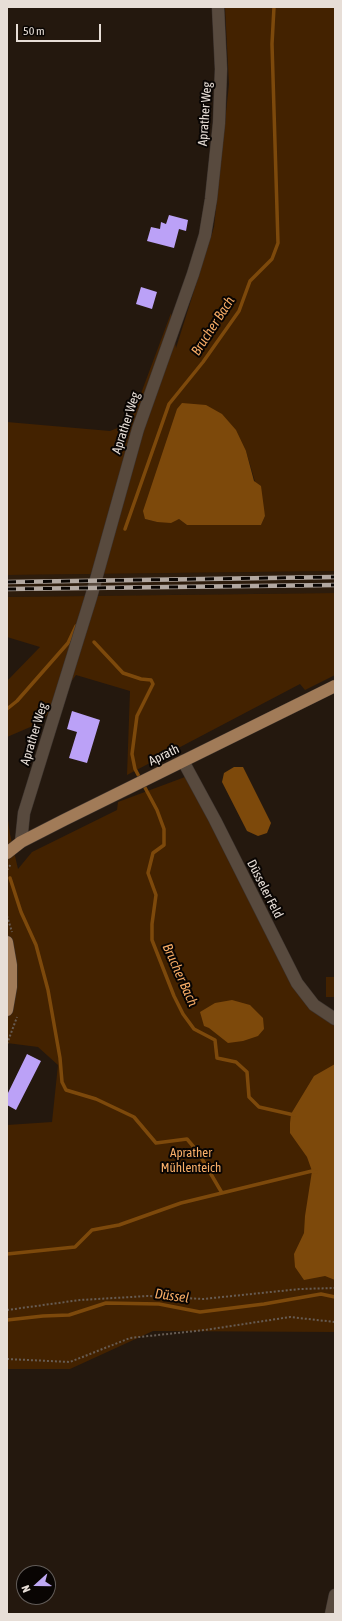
<!DOCTYPE html>
<meta charset="utf-8">
<style>
body{margin:0}
#map{position:relative;width:342px;height:1621px;overflow:hidden;background:#24180e;font-family:"Asap Condensed",sans-serif}
canvas{display:block}
.frame{position:absolute;inset:0;border:8px solid #e7ded7;pointer-events:none}
.north{position:absolute;left:16px;top:1565px;width:40px;height:40px;box-sizing:border-box;background:#090503;border:1px solid #625c58;border-radius:50%;rotate:249deg;font-size:11px;font-weight:700;line-height:16px;text-align:center;color:#e7ded7}
.north::after{content:'';display:block;margin:auto;width:14px;height:18px;background:#bfa9f4;clip-path:polygon(50% 0,100% 100%,50% 72%,0 100%)}
.scale{position:absolute;left:16px;top:24px;width:85px;height:18px;box-sizing:border-box;border:2px solid #e7ded7;border-top:0;padding-left:5px;font-size:12px;line-height:14px;white-space:nowrap;color:#e7ded7;-webkit-text-stroke:3px #090503;paint-order:stroke}
</style>
<div id="map">
<canvas width="342" height="1621"></canvas>
<div class="frame"></div>
<div class="north">N</div>
<div class="scale">50 m</div>
</div>
<script>
const ctx = document.querySelector('canvas').getContext('2d');
ctx.lineJoin = 'round';
function fill(path, color) {
  ctx.fillStyle = color;
  ctx.fill(path, 'evenodd');
}
function shape(rows) {
  const path = new Path2D();
  for (const r of rows) {
    path.moveTo(r[0], r[1]);
    for (let i = 2; i < r.length; i += 2) path.lineTo(r[i], r[i + 1]);
  }
  return path;
}
function stroke(path, color, width, dash) {
  ctx.strokeStyle = color;
  ctx.lineWidth = width;
  ctx.lineCap = dash ? 'butt' : 'round';
  ctx.setLineDash(dash || []);
  ctx.stroke(path);
}
function write(font, color, halo, rows, align = 'center') {
  ctx.font = font + ' "Asap Condensed",sans-serif';
  ctx.lineWidth = 4;
  ctx.setLineDash([]);
  ctx.textBaseline = 'middle';
  ctx.strokeStyle = halo;
  ctx.fillStyle = color;
  for (const [text, x, y, turn = 0] of rows) {
    ctx.save();
    ctx.translate(x, y);
    ctx.rotate((+turn || 0) * Math.PI / 180);
    ctx.textAlign = isNaN(turn) ? turn : align;
    if (halo) ctx.strokeText(text, 0, 0);
    ctx.fillText(text, 0, 0);
    ctx.restore();
  }
}
fill(shape([
 [335,571,335,593,7,597,7,575]
]), '#2d1c0c');
fill(shape([
 [225,7,335,7,335,571,7,575,7,422,110,431,130,423,171,313,176,348,214,227,229,84],
 [246,451,265,516,261,525,187,525,179,519,157,522,145,519],
 [335,593,335,675,305,690,300,684,127,775,130,691,76,675,42,722,7,737,7,681,40,647,7,637,7,597],
 [185,777,313,1010,335,1026,335,1332,153,1331,70,1369,7,1369,7,1125,52,1122,58,1065,38,1047,7,1043,7,813,10,834,18,869,32,852,117,810,118,802],
 [326,977,335,977,335,997,326,997]
]), '#432200');
fill(shape([
 [182,403,206,405,222,414,236,430,246,451,254,481,261,486,265,516,261,525,187,525,179,519,171,523,157,522,145,519,143,511,177,409],
 [234,767,243,767,271,823,267,833,258,836,247,831,222,782,224,773],
 [232,1000,250,1005,263,1018,264,1029,258,1036,243,1041,228,1043,209,1028,204,1026,200,1012,215,1003],
 [335,1064,335,1280,325,1276,304,1280,295,1267,294,1254,304,1233,305,1216,312,1171,307,1157,290,1133,290,1123,291,1114,314,1076]
]), '#7d490b');
stroke(shape([
 [125,529,169,404,203,362,239,311,250,281,272,259,278,243,272,44,274,7],
 [94,642,123,673,141,679,151,680,153,684,137,716,132,754,135,769,157,810,164,829,164,845,153,853,148,873,156,895,152,924,152,940,174,996,183,1014,194,1029,215,1040,217,1058,236,1062,247,1072,249,1097,259,1107,294,1115],
 [7,709,17,701,68,643,76,626],
 [10,878,21,912,36,945,48,990,60,1058,62,1082,66,1090,96,1099,134,1117,156,1143,187,1139,198,1152,222,1193],
 [7,1254,75,1247,92,1230,119,1225,181,1203,312,1171,316,1172],
 [7,1320,43,1316,69,1315,106,1303,159,1304,200,1312,264,1304,321,1294,335,1297]
]), '#7d490b', 3.5);
fill(shape([
 [169,215,188,220,186,231,179,229,174,248,147,241,151,227,160,229,161,222,166,224],
 [141,287,157,292,152,309,136,304],
 [72,711,100,720,87,763,69,758,77,732,67,729],
 [27,1054,41,1061,16,1110,7,1105,7,1095]
]), '#bba1f7');
const minor = shape([
 [183,761,215,820,297,983,314,1005,335,1019],
 [21,842,24,813,91,597,138,429,193,274,205,235,211,199,219,123,221,69,218,7],
 [331,1614,335,1595]
]);
const major = shape([
 [7,853,21,842,64,820,335,686],
 [7,942,11,965,11,987,7,1010]
]);
stroke(minor, '#3d342f', 13);
stroke(major, '#3d342f', 13);
stroke(shape([
 [7,870,11,864],
 [7,916,12,932],
 [7,1044,17,1017],
 [7,1310,80,1300,148,1296,203,1299,300,1289,335,1288],
 [7,1359,70,1362,130,1338,205,1330,290,1317,335,1322]
]), '#675c53', 2, [2, 2]);
stroke(minor, '#584a3e', 12);
stroke(major, '#a17b58', 12);
const rail = shape([
 [7,582,335,577],
 [7,589,335,585]
]);
stroke(rail, '#b2a8a1', 4.5);
stroke(rail, '#090503', 3, [9]);
write('13px', '#e7ded7', '#090503', [
 ["Aprather Weg",205,114,-86],
 ["Aprather Weg",126,423,-72],
 ["Aprather Weg",34,734,-73],
 ["Aprath",164,755,-26],
 ["Düsseler Feld",265,889,63]
]);
write('13px', '#f9af69', '#090503', [
 ["Aprather",191,1153],
 ["Mühlenteich",191,1168]
]);
write('italic 14px', '#f6ab65', '#090503', [
 ["Brucher Bach",213,326,-57],
 ["Brucher Bach",180,975,66],
 ["Düssel",172,1296,8]
]);
</script>
